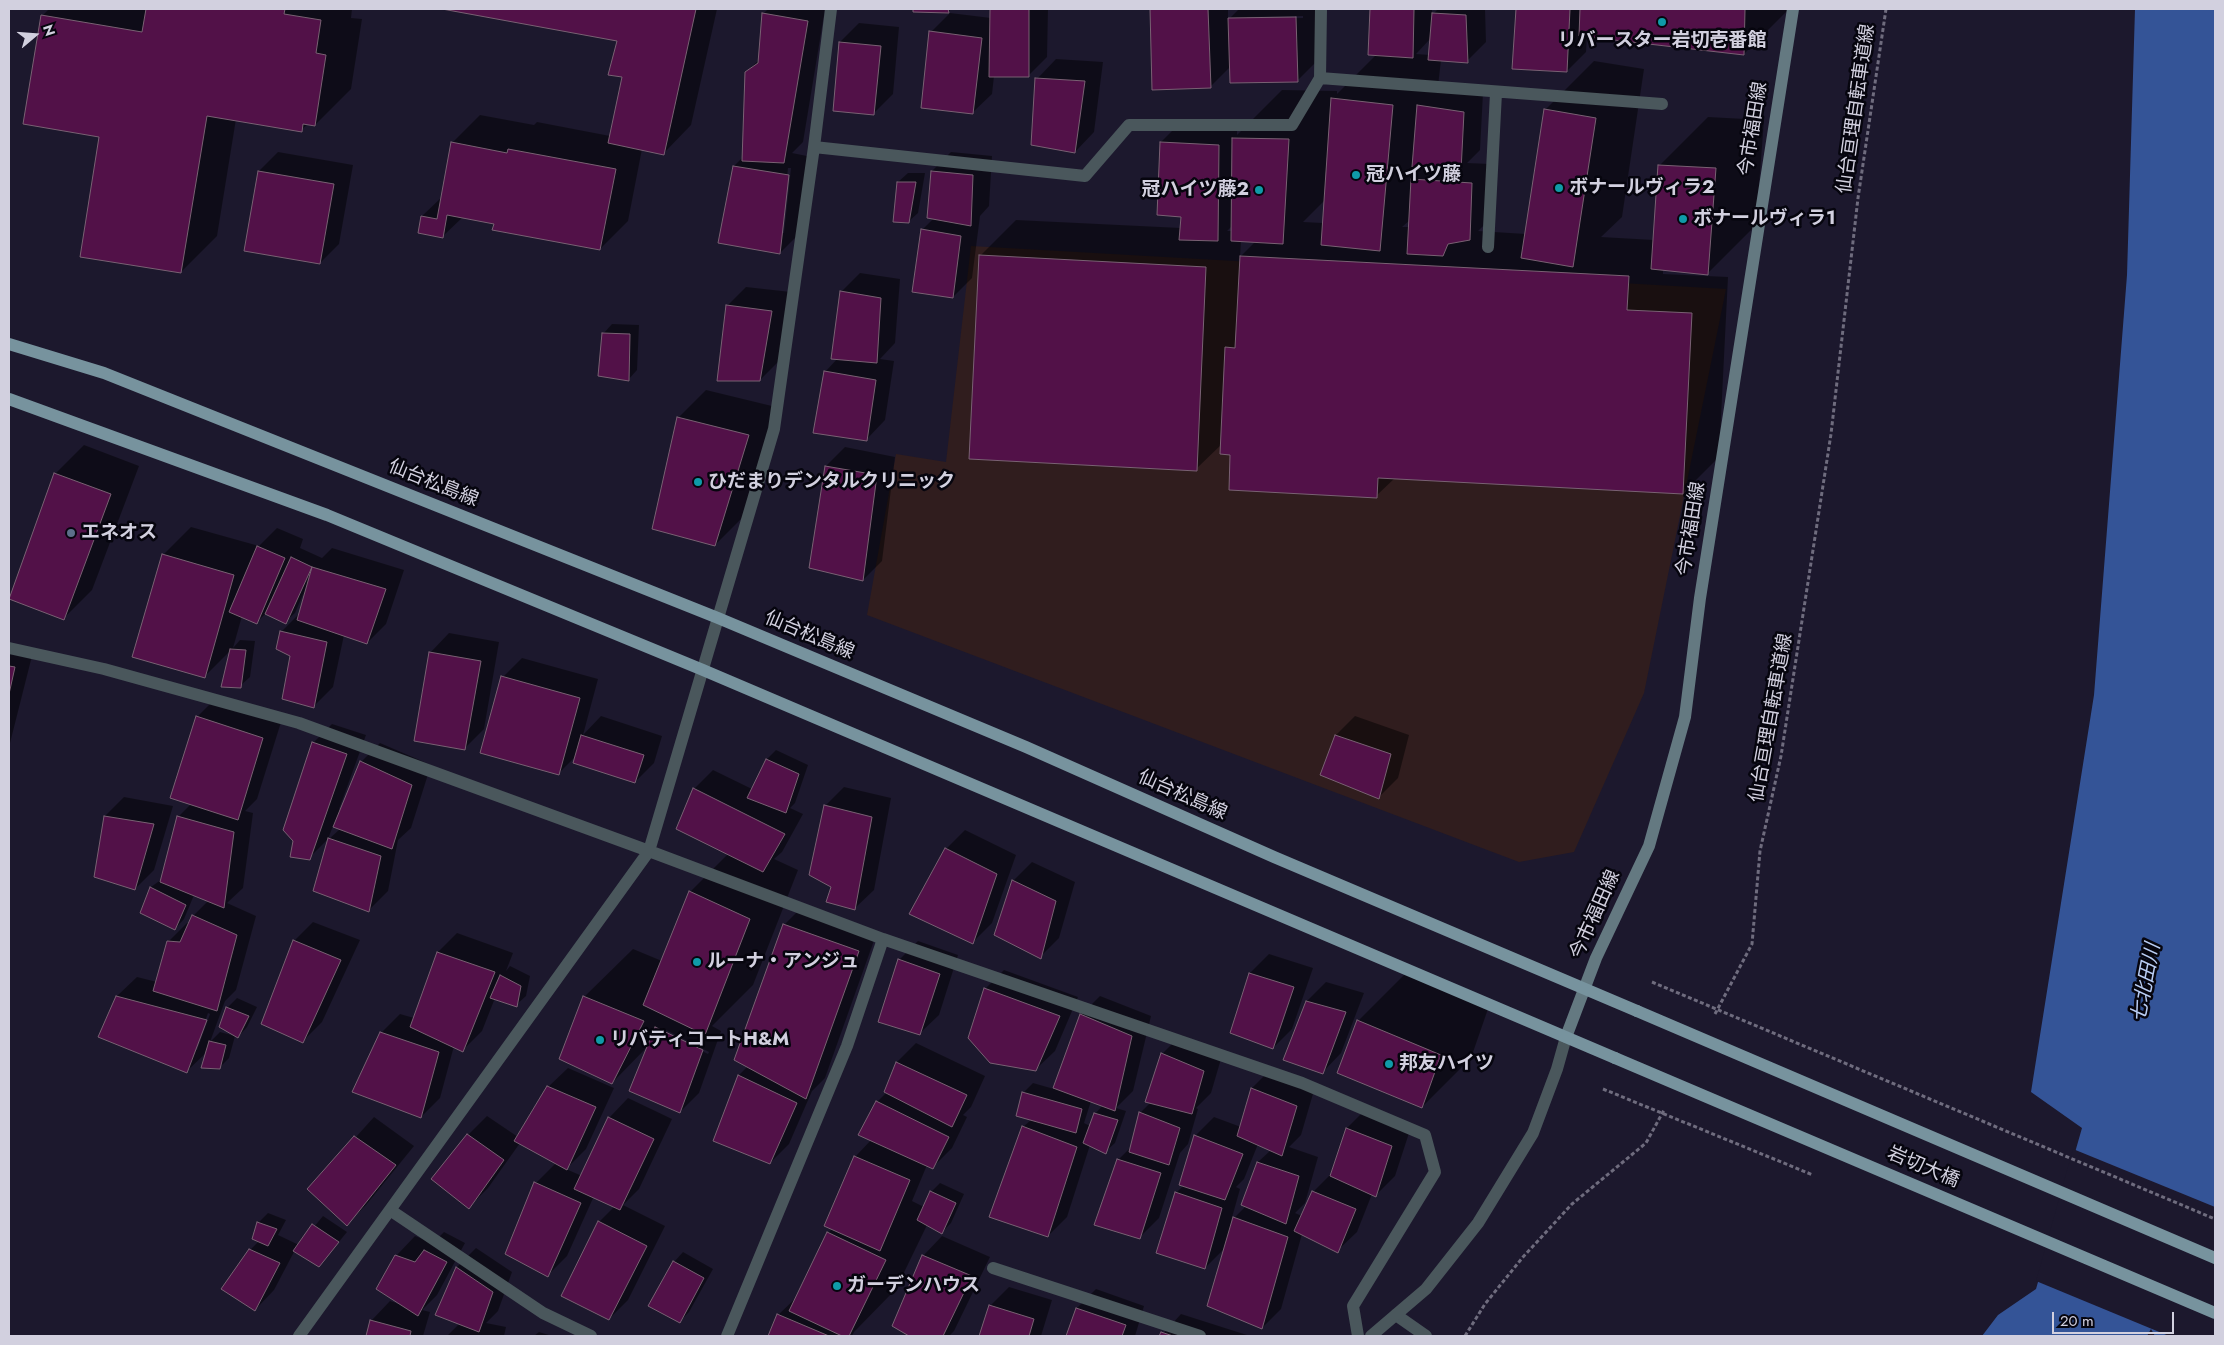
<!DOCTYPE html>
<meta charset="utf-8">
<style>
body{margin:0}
#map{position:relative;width:2224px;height:1345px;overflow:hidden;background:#1c182d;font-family:Jost,sans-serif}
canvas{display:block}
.frame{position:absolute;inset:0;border:10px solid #d2d0df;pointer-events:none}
.north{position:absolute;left:10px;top:10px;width:50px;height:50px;-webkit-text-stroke:4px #06050e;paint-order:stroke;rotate:72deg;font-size:14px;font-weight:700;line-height:20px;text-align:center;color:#d2d0df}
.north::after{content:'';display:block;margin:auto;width:18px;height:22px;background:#d2d0df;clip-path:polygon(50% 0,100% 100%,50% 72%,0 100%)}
.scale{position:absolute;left:2052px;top:1312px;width:122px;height:22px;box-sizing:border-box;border:2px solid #d2d0df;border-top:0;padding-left:6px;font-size:15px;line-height:18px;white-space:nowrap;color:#d2d0df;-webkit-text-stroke:4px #06050e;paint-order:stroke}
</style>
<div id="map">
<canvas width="2224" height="1345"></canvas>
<div class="frame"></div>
<div class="north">N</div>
<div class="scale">20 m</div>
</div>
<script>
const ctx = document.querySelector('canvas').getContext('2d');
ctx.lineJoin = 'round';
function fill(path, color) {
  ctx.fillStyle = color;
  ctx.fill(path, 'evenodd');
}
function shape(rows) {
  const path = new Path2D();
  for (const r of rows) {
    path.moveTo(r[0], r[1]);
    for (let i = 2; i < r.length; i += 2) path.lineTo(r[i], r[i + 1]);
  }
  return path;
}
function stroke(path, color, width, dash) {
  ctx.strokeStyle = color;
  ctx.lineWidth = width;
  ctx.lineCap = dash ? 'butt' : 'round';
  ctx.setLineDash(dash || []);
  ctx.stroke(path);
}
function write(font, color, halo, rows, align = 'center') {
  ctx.font = font + ' Jost,"Noto Sans JP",sans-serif';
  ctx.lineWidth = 5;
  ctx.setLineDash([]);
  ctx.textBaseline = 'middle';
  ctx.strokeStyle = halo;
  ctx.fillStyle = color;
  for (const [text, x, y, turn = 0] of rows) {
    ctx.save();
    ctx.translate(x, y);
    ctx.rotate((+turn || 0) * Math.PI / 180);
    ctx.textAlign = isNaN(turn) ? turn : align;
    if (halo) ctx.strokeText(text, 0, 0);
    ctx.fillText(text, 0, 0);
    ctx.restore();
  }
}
fill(shape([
 [971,246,1726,289,1644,693,1574,852,1519,862,867,615,896,454,946,462]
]), '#301d1e');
fill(shape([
 [2135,9,2215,9,2215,1336,2155,1336,2151,1329,2147,1336,1982,1336,1998,1315,2036,1289,2082,1128,2031,1092,2094,695,2127,275]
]), '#345497');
fill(shape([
 [2073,1149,2215,1207,2215,1336,2169,1336,2036,1281]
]), '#1c182d');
fill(shape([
 [49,9,352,9,351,18,362,19,351,89,315,125,308,124,301,130,236,119,217,236,181,272,100,136,42,16],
 [448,9,717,9,691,125,663,154,642,149,628,221,600,249,463,217,443,236,422,216,443,196,452,143,480,115,534,125,537,122,610,136,623,76,619,40],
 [768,9,825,9,803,142,792,153,807,156,799,234,780,253,734,166,743,157,746,72,760,59,763,14],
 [788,168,791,168,784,233,781,233],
 [914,9,951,9,948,12,914,11],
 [991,9,1048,9,1047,57,1028,76,994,76,992,94,972,113,931,32,950,13,991,18],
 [1151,9,1228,9,1228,20,1239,9,1315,9,1317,61,1298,80,1231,66,1210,87,1153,88],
 [1303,16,1303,18,1247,19,1247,17],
 [1371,9,1432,9,1432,15,1438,9,1485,9,1486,42,1467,61,1441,60,1438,86,1483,93,1480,150,1467,163,1490,164,1489,220,1478,231,1526,234,1545,110,1594,61,1644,69,1622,217,1601,237,1654,240,1659,166,1708,117,1764,120,1756,225,1708,273,1663,269,1663,274,1728,277,1719,457,1683,493,1395,478,1376,496,1231,454,1222,444,1196,469,980,256,1016,220,1181,228,1182,216,1161,142,1180,123,1237,126,1237,135,1282,90,1337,91,1337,94,1377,54,1369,54],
 [1431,38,1430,55,1416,54],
 [1325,200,1323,223,1303,222],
 [1410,220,1410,227,1402,227],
 [1233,225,1233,231,1227,231],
 [1241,241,1256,241,1240,257],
 [1517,9,1789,9,1744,54,1587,36,1586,52,1567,71,1513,67],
 [859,23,899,27,893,94,874,113,840,42],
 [1056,59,1103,62,1094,132,1075,152,1037,79],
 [278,152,353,165,339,244,320,263,259,171],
 [951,152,992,156,989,206,980,216,972,278,953,297,923,229,934,218,929,217,932,171],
 [908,173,925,173,918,213,908,222,898,182],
 [860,273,900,279,895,343,880,359,894,361,885,420,866,440,825,372,838,358,841,292],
 [746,287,791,292,779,361,760,380,727,306],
 [612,324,639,325,637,370,628,380,603,334],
 [706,390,776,407,743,517,715,545,678,418],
 [84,445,139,466,92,590,64,618,10,598,56,473],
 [845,447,895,457,882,561,863,580,826,466],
 [191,527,259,546,277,528,303,539,300,548,322,558,332,548,404,570,386,624,367,643,344,635,333,687,314,706,281,632,300,613,304,592,295,613,285,622,266,613,257,622,242,616,233,648,240,640,255,641,250,677,240,686,231,650,204,677,163,555],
 [449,633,499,642,484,729,465,748,430,653],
 [9,643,34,648,9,747],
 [522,658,598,679,583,735,601,716,662,736,654,763,635,782,576,756,558,774,503,677],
 [216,698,282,719,257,799,245,811,253,813,243,888,227,903,256,916,236,990,225,1001,210,1042,220,1032,235,1036,229,1058,219,1068,208,1051,187,1071,99,1036,117,996,137,977,157,982,168,942,187,923,190,923,193,916,208,901,194,895,184,919,175,929,141,913,151,887,162,879,178,817,191,804,197,717],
 [208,1013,210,1014,197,1050,195,1050],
 [1355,716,1409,735,1398,778,1379,797,1321,775,1336,735],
 [332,724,366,735,339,809,341,810,361,762,380,743,431,765,411,828,398,840,388,891,369,910,329,839,340,829,333,826,328,839,309,858,313,743],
 [776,750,808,765,795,803,790,808,803,814,782,852,774,859,798,870,753,985,712,1026,721,1031,699,1093,680,1112,649,1045,612,1083,584,997,633,949,662,961,690,892,728,854,694,789,713,770,752,789,767,759],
 [664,1029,709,1052,708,1054,664,1032],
 [844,787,891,798,874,890,854,909,833,886,825,806],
 [124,797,173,806,154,870,135,889,105,816],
 [965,830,1016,855,992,923,973,942,946,849],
 [1032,862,1075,882,1059,938,1040,957,1013,881],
 [804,905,877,932,825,1078,812,1091,789,1144,770,1163,714,1140,739,1075,748,1066,736,1060,785,924],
 [313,922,360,940,322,1022,303,1041,294,941],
 [457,933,513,953,506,971,510,966,530,976,526,996,516,1005,495,998,482,1031,463,1050,454,1046,440,1098,421,1117,381,1033,400,1014,414,1018,438,952],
 [918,941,958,955,939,1015,919,1034,899,960],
 [1269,954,1313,968,1292,1029,1273,1048,1250,973],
 [1004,970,1078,997,1055,1051,1035,1070,985,989],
 [1407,972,1489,1006,1471,1058,1422,1107,1358,1021],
 [1326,982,1364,993,1341,1053,1322,1073,1285,1059,1307,1001],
 [1100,996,1151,1016,1133,1091,1116,1108,1126,1111,1115,1143,1105,1152,1090,1145,1067,1217,1048,1236,1023,1127,1032,1119,1017,1115,1024,1092,1033,1083,1054,1089,1081,1015],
 [1091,1101,1103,1105,1095,1114,1090,1126,1084,1123],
 [237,998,257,1007,247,1027,238,1037,220,1026,228,1007],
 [1181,1035,1223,1052,1211,1093,1196,1108,1198,1109,1188,1144,1180,1153,1159,1218,1140,1237,1118,1160,1131,1147,1140,1113,1150,1103,1162,1054],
 [916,1043,985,1076,971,1107,963,1115,967,1117,952,1148,933,1167,927,1165,912,1201,924,1207,931,1192,940,1183,964,1194,951,1223,941,1233,927,1225,896,1289,854,1332,852,1336,769,1336,778,1315,798,1296,828,1233,832,1229,855,1157,872,1139,877,1102,887,1092,885,1091,897,1062],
 [568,1068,614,1088,586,1149,566,1169,582,1176,609,1118,628,1098,672,1119,639,1189,623,1205,665,1226,628,1300,609,1319,599,1222,615,1206,594,1196,567,1256,548,1275,536,1183,556,1163,520,1143,488,1188,469,1207,468,1135,487,1116,518,1137,548,1087],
 [1271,1069,1315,1087,1301,1135,1289,1147,1318,1157,1305,1203,1295,1213,1302,1216,1313,1192,1333,1172,1347,1128,1366,1109,1411,1127,1395,1176,1376,1195,1372,1194,1357,1232,1337,1251,1302,1234,1281,1309,1262,1328,1226,1247,1205,1268,1176,1193,1184,1185,1195,1136,1214,1117,1241,1127,1252,1088],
 [1258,1144,1271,1150,1258,1162,1246,1206,1231,1221,1240,1189,1236,1187,1244,1179],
 [374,1117,414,1146,366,1205,347,1224,309,1189],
 [268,1213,286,1220,278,1235,299,1245,323,1216,347,1232,319,1266,295,1250,274,1290,255,1310,250,1250,259,1241,258,1223],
 [444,1232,465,1243,437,1295,422,1310,430,1312,423,1336,367,1336,371,1321,390,1301,402,1305,396,1256,415,1236,433,1243],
 [942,1236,990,1257,954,1331,949,1336,912,1336,894,1325,923,1256],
 [476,1248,512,1272,498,1311,486,1323,506,1327,504,1336,447,1336,460,1323,437,1315,457,1267],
 [683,1252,713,1269,689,1312,679,1322,674,1262],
 [1009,1287,1052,1300,1041,1336,980,1336,990,1306],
 [1096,1289,1144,1306,1135,1336,1067,1336,1077,1308],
 [1181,1314,1250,1336,1161,1336],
 [539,1332,552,1336,534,1336]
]), '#0007');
const building = shape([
 [146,9,285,9,284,14,321,20,316,53,326,55,315,126,303,124,302,132,207,116,181,273,80,257,99,137,23,124,41,15,142,32,146,9],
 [442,9,696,9,664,155,608,143,622,77,608,75,617,41,442,9],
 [913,9,948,9,949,13,913,12,913,9],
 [990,9,1029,9,1029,77,989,77,990,9],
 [1150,9,1208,9,1211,88,1152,90,1150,9],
 [1370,9,1414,9,1413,58,1368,55,1370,9],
 [1516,9,1570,9,1567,72,1512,69,1516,9],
 [1580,9,1745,9,1744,55,1579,36,1580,9],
 [762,13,808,21,784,163,742,161,745,72,758,63,762,13],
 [1432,13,1466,15,1468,63,1428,60,1432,13],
 [1296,17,1298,82,1230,83,1228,18,1296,17],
 [929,31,982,38,973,114,921,108,929,31],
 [839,42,881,46,874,115,833,111,839,42],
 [1035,78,1085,81,1075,153,1031,145,1035,78],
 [1331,98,1393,105,1380,251,1321,245,1331,98],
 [1417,105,1464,112,1461,171,1412,167,1417,105],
 [1544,109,1596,118,1573,267,1521,258,1544,109],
 [1232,138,1289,139,1283,244,1231,241,1232,138],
 [451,142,507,153,508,149,616,169,600,250,492,230,494,224,447,215,443,238,418,233,421,216,437,219,451,142],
 [1160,142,1219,145,1218,241,1179,240,1181,217,1157,215,1160,142],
 [1658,165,1716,168,1708,275,1651,269,1658,165],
 [733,166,789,175,780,254,718,243,733,166],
 [258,171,334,184,320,264,244,251,258,171],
 [931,171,973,175,971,226,927,218,931,171],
 [1411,179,1472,183,1470,240,1448,244,1443,256,1407,254,1411,179],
 [897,182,916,182,909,223,893,222,897,182],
 [921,229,961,236,953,298,912,292,921,229],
 [979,255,1206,267,1197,471,969,459,979,255],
 [1240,256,1629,276,1627,310,1692,313,1683,494,1378,478,1377,498,1229,490,1230,455,1220,454,1225,347,1235,348,1240,256],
 [840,291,881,298,877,363,831,359,840,291],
 [726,305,772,311,760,381,717,381,726,305],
 [602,333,630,334,629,381,598,376,602,333],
 [824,371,876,380,867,441,813,433,824,371],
 [677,417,749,435,715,546,652,529,677,417],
 [825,466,877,475,863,581,809,568,825,466],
 [54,473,111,494,64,620,9,599,54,473],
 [257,546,285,558,257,624,229,612,257,546],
 [162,554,234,575,205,678,132,657,162,554],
 [291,557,312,567,286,624,265,614,291,557],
 [312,567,386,589,367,644,297,620,312,567],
 [280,631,327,642,314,708,282,699,290,656,276,649,280,631],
 [230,649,246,650,241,688,221,687,230,649],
 [429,652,481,661,465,750,414,741,429,652],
 [9,666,15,667,9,694,9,666],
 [501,676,580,698,559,775,480,753,501,676],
 [196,716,263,738,238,820,170,798,196,716],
 [581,735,644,755,635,783,573,763,581,735],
 [1335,735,1391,754,1379,799,1320,775,1335,735],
 [312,742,347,754,310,860,290,857,293,841,283,830,312,742],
 [766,759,799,774,786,813,747,798,766,759],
 [360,761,412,785,392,849,333,827,360,761],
 [693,788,785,834,763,872,676,829,693,788],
 [824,805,872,817,855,910,826,902,831,887,809,875,824,805],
 [104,816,154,824,135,890,94,877,104,816],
 [177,816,234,832,224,908,160,882,177,816],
 [328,838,381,856,369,912,313,891,328,838],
 [945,848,997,874,973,944,909,914,945,848],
 [1012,880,1056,901,1041,959,994,935,1012,880],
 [150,887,186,905,175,930,140,913,150,887],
 [689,891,750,919,705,1035,643,1005,689,891],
 [192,915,237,935,217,1011,153,991,167,941,180,942,192,915],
 [783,924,859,951,806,1099,734,1060,783,924],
 [293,940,341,960,303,1043,261,1024,293,940],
 [437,952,495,972,463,1052,410,1027,437,952],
 [898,959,940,974,920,1035,878,1022,898,959],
 [1249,973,1294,987,1273,1049,1230,1033,1249,973],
 [500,975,521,986,517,1007,490,998,500,975],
 [984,988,1060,1016,1036,1071,990,1063,968,1038,984,988],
 [116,996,207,1020,187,1073,98,1037,116,996],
 [583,996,644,1021,612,1084,559,1059,583,996],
 [1306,1001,1346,1012,1323,1074,1283,1060,1306,1001],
 [226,1007,249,1016,238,1038,219,1027,226,1007],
 [1080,1014,1132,1036,1115,1111,1053,1088,1080,1014],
 [1357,1020,1441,1055,1422,1108,1337,1073,1357,1020],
 [655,1027,703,1050,680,1113,629,1091,655,1027],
 [380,1032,439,1052,421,1118,352,1092,380,1032],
 [209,1041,226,1045,220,1069,201,1068,209,1041],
 [1161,1053,1204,1071,1192,1114,1145,1102,1161,1053],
 [896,1062,967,1095,952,1127,884,1092,896,1062],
 [738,1075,797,1103,770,1164,713,1141,738,1075],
 [547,1086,596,1107,567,1170,514,1141,547,1086],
 [1251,1088,1297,1106,1282,1156,1237,1136,1251,1088],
 [1022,1092,1082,1109,1076,1133,1016,1116,1022,1092],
 [876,1101,949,1137,933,1169,858,1135,876,1101],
 [1139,1112,1180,1128,1169,1165,1129,1152,1139,1112],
 [1094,1113,1118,1120,1106,1154,1083,1143,1094,1113],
 [608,1117,654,1139,620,1210,574,1189,608,1117],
 [1022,1126,1077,1147,1048,1237,989,1217,1022,1126],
 [1346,1128,1392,1146,1376,1197,1330,1176,1346,1128],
 [467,1134,504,1160,469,1209,431,1179,467,1134],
 [1194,1135,1243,1154,1225,1200,1179,1185,1194,1135],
 [354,1136,396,1165,347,1226,307,1189,354,1136],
 [854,1156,910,1180,880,1251,824,1226,854,1156],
 [1117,1159,1161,1173,1140,1239,1094,1225,1117,1159],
 [1257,1162,1299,1176,1286,1224,1241,1205,1257,1162],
 [534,1182,581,1203,548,1277,505,1254,534,1182],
 [930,1191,956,1203,942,1234,917,1220,930,1191],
 [1312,1191,1356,1209,1338,1253,1294,1231,1312,1191],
 [1175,1192,1222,1208,1205,1269,1156,1253,1175,1192],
 [1233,1217,1288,1237,1262,1329,1207,1306,1233,1217],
 [598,1221,647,1246,609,1320,561,1296,598,1221],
 [257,1222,277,1229,268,1246,252,1239,257,1222],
 [312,1224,339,1242,319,1267,293,1251,312,1224],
 [827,1232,886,1260,849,1336,842,1336,789,1311,827,1232],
 [249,1249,280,1263,255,1311,221,1289,249,1249],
 [424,1250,447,1262,418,1316,376,1289,395,1255,415,1262,424,1250],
 [922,1255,972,1276,943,1336,909,1336,892,1326,922,1255],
 [673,1261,704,1278,680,1323,648,1306,673,1261],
 [456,1267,493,1292,479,1332,435,1315,456,1267],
 [989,1305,1034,1319,1029,1336,979,1336,989,1305],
 [1076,1308,1126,1325,1122,1336,1066,1336,1076,1308],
 [777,1314,829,1336,768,1336,777,1314],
 [370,1320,411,1331,410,1336,366,1336,370,1320],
 [1161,1332,1173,1336,1159,1336,1161,1332]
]);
fill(building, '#521148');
stroke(building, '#796173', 1);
stroke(shape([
 [1715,1014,1752,944,1760,851,1781,756,1831,434,1858,198,1886,9],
 [1465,1336,1485,1304,1523,1257,1572,1204,1646,1143,1664,1110]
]), '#6f6c7e', 3, [4, 2.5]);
stroke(shape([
 [1396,1315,1426,1336]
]), '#4a575c', 12);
stroke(shape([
 [1321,9,1320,78,1662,104],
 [814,147,1085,176,1129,125,1292,125,1320,78],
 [1488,247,1496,93],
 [9,648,104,669,299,723,649,851,883,939,1302,1083,1425,1135,1435,1172,1353,1306,1358,1336],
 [390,1210,543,1313,591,1336],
 [993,1268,1200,1336],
 [299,1336,649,851,774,429,814,147,831,9],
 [727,1336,847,1046,883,939],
 [1371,1336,1426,1289,1478,1223,1533,1133,1557,1069,1566,1037]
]), '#4a575c', 12);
stroke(shape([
 [1566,1037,1596,958,1649,846,1685,717,1700,598,1793,9]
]), '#647981', 12);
stroke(shape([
 [9,344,104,373,718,618,1026,747,1274,857,1637,1011],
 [9,399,327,515,703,670,1615,1058]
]), '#77939e', 12);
stroke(shape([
 [1652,982,2215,1219],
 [1603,1089,1813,1175]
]), '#6f6c7e', 3, [4, 2.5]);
stroke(shape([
 [1637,1011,2215,1258],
 [1615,1058,2215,1313]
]), '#77939e', 12);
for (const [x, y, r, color] of [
 [1662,22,5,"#0f9aa8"],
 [1356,175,5,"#0f9aa8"],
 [1559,188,5,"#0f9aa8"],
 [1259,190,5,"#0f9aa8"],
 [1683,219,5,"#0f9aa8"],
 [698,482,5,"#0f9aa8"],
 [71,533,5,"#5c6f8a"],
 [697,962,5,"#0f9aa8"],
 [600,1040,5,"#0f9aa8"],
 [1389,1064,5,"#0f9aa8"],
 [837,1286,5,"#0f9aa8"]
]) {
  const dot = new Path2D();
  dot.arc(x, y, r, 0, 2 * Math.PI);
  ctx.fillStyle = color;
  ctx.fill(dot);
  stroke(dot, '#06050e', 2);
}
write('bold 19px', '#d2d0df', '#06050e', [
 ["リバースター岩切壱番館",1662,41,"center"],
 ["冠ハイツ藤",1366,175],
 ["ボナールヴィラ2",1569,188],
 ["冠ハイツ藤2",1249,190,"right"],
 ["ボナールヴィラ1",1693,219],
 ["ひだまりデンタルクリニック",708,482],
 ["エネオス",81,533],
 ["ルーナ・アンジュ",707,962],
 ["リバティコートH&M",610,1040],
 ["邦友ハイツ",1399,1064],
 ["ガーデンハウス",847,1286]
], 'left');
write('19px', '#d2d0df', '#06050e', [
 ["仙台亘理自転車道線",1857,109,-82],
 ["今市福田線",1754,129,-81],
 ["仙台松島線",433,484,22],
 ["今市福田線",1692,529,-81],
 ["仙台松島線",809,636,23],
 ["仙台亘理自転車道線",1772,718,-80],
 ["仙台松島線",1182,796,24],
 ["今市福田線",1596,915,-66],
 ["岩切大橋",1923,1168,23]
]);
write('italic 20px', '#b9cdf4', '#06050e', [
 ["七北田川",2147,983,-79]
]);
</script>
